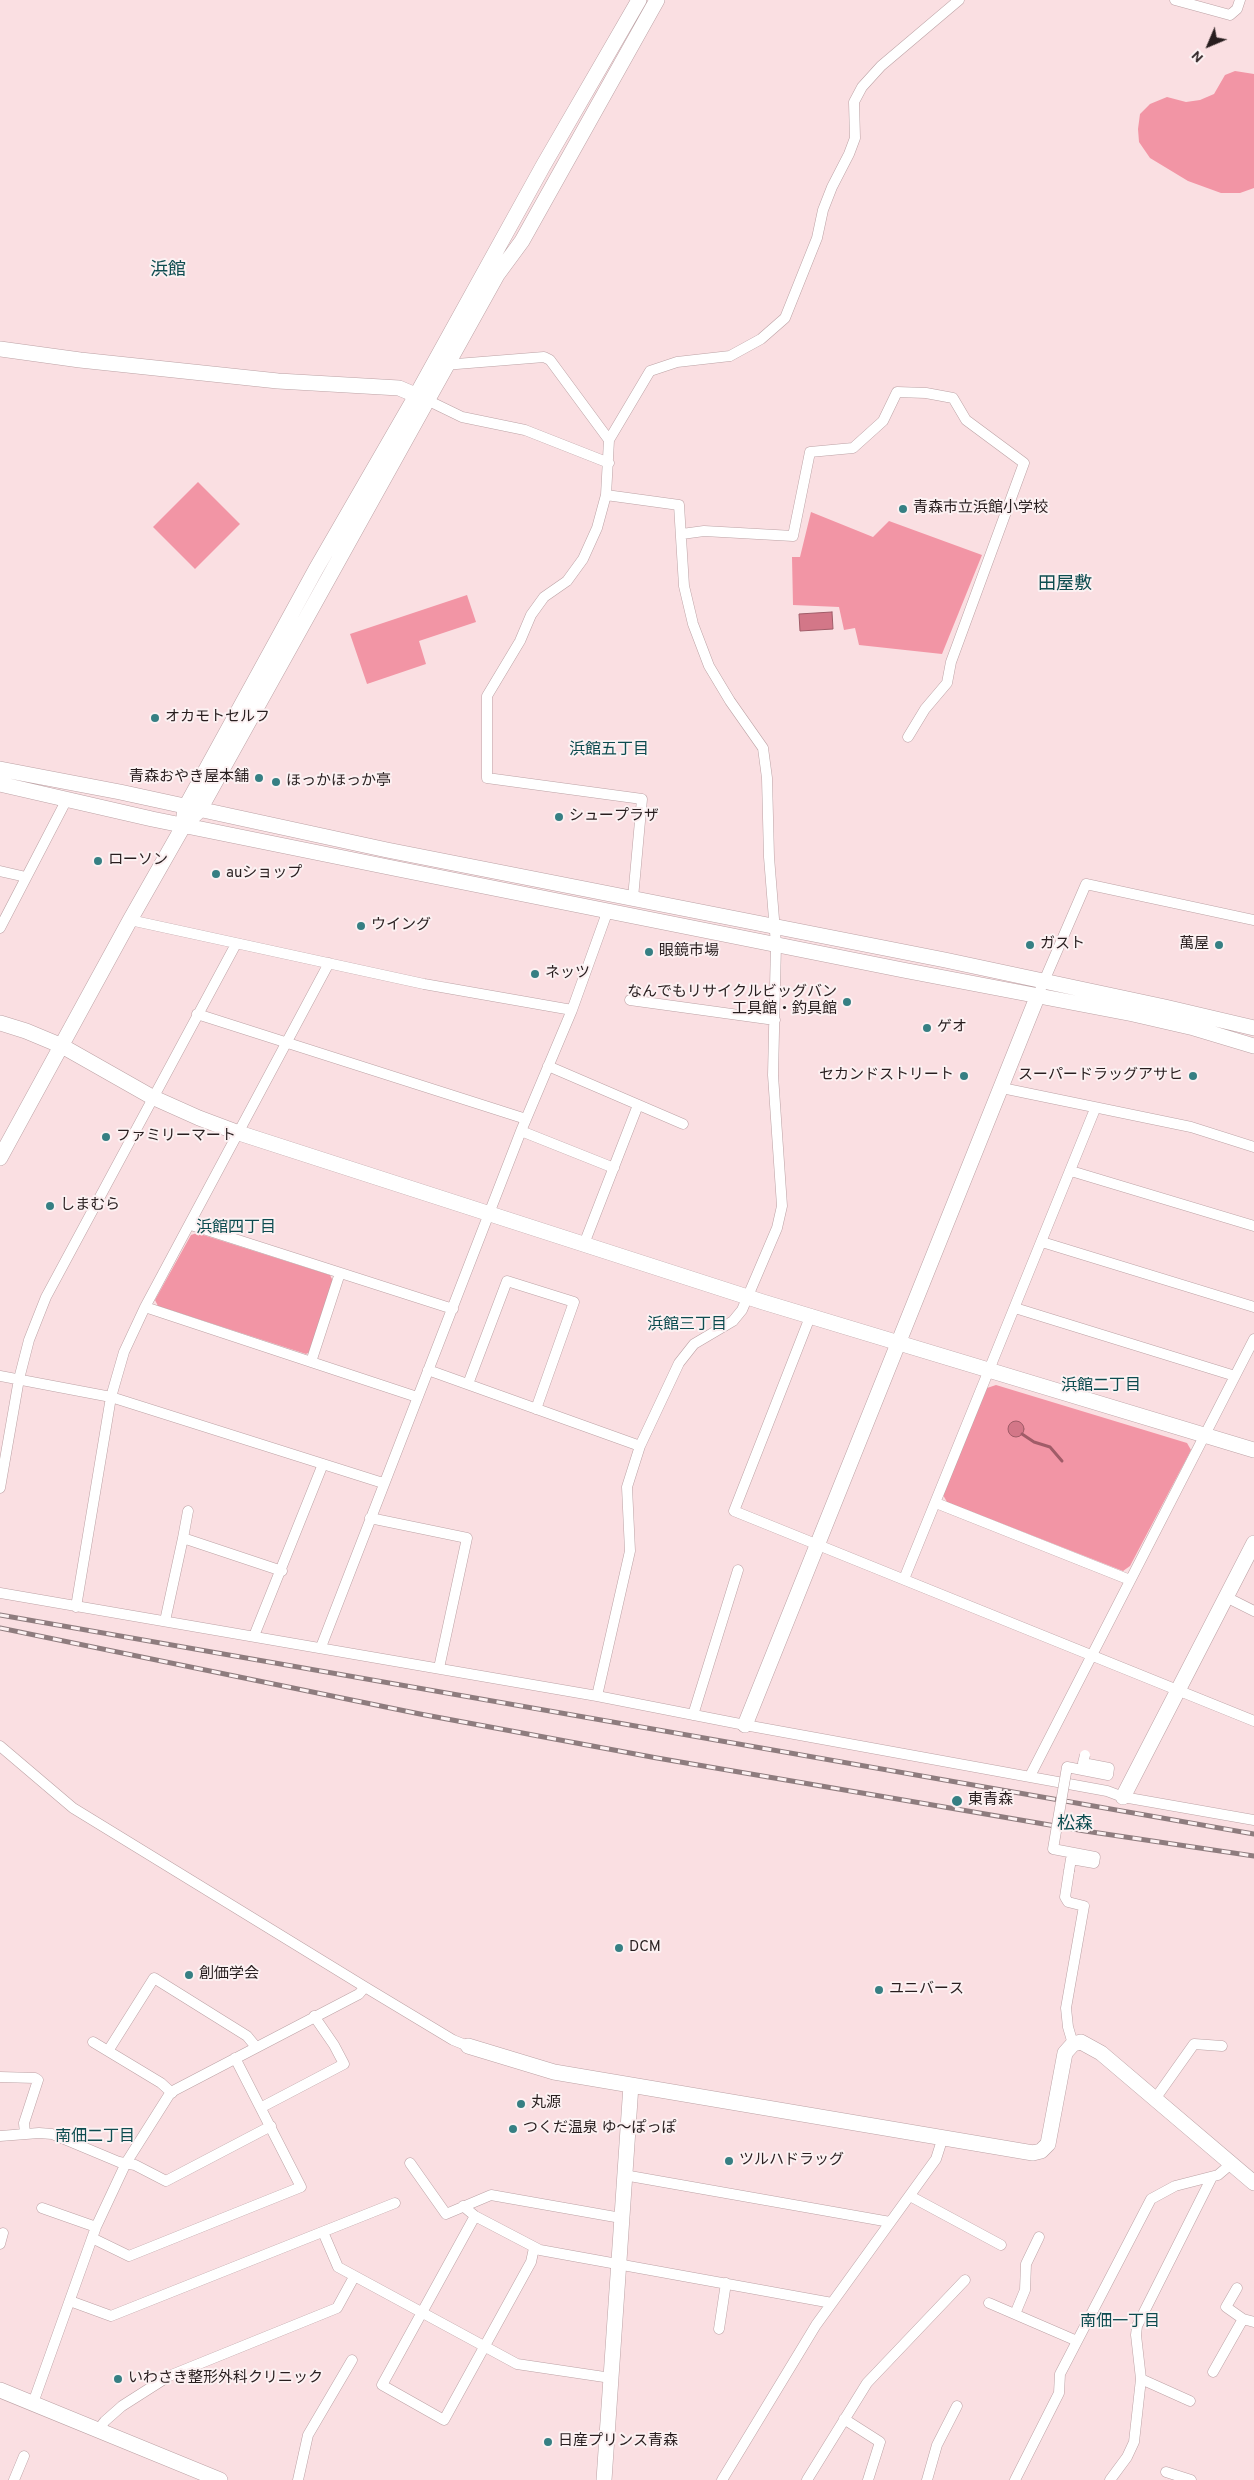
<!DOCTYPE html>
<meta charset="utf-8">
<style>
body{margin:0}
#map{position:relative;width:1254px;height:2480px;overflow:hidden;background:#fadfe2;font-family:Overpass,sans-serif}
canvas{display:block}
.north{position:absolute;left:1184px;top:20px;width:50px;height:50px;-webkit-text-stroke:4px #fcf1f2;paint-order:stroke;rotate:225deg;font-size:14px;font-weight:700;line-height:20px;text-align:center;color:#281e1f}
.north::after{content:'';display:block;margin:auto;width:18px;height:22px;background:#281e1f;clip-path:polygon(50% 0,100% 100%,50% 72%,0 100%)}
</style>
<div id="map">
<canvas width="1254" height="2480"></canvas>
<div class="north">N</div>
</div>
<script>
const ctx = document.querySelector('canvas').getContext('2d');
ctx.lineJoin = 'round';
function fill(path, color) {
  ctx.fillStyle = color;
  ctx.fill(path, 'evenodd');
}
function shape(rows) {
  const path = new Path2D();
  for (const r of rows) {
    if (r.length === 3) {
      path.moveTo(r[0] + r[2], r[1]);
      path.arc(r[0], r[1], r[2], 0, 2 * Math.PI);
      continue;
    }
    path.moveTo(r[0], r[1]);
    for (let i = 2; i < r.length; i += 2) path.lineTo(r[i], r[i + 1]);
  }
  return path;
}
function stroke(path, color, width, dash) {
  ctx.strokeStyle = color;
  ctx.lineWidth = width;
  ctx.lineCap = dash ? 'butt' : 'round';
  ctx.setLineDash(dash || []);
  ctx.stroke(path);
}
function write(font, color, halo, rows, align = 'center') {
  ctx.font = font + ' Overpass,"Noto Sans JP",sans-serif';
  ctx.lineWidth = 4;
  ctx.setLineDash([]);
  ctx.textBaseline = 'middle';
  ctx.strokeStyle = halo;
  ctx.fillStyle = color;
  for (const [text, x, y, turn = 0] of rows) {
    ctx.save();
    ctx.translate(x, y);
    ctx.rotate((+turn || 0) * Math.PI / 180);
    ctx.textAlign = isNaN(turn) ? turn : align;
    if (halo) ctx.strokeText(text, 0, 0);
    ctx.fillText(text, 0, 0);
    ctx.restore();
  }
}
fill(shape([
 [1235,71,1254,74,1254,188,1240,193,1221,193,1188,181,1150,158,1139,142,1138,129,1140,114,1150,104,1167,97,1186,102,1200,100,1214,94,1225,75],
 [198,482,240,524,195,569,153,527],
 [811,512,873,537,889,521,982,555,942,654,859,645,855,628,844,630,839,607,793,605,792,557,800,557],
 [467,595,476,622,419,641,426,664,367,684,350,634],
 [197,1233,330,1275,333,1281,310,1352,306,1354,158,1306,155,1300,191,1235],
 [996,1385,1187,1443,1191,1450,1130,1566,1123,1571,947,1502,943,1495,987,1388]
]), '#f295a5');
const water = shape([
 [832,612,833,629,800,631,799,614,832,612],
 [1016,1429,8]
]);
fill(water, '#d37788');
stroke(water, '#a05c68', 1);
stroke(shape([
 [1022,1434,1034,1442,1050,1447,1062,1461]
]), '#a05c68', 3);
const street = shape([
 [1175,0,1230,15,1237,9,1240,0],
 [444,365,544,357,550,360,609,440],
 [429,401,462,417,525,430,609,463],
 [606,495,597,528,583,559,567,581,544,597,531,615,520,641,487,696,487,778,642,799,633,898],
 [682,534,704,531,793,536,810,452,853,448,883,421,897,392,926,393,953,398,966,420,1024,463,951,662,947,683,925,709,908,737],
 [0,871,26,877],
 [130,920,424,984,572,1010],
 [0,928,67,799],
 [1038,995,1086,884,1254,920],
 [630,1000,775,1020],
 [197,1014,526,1119],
 [548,1066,683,1124],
 [1002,1088,1191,1127,1254,1147],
 [521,1131,614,1168],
 [1071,1171,1254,1226],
 [191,1225,453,1309],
 [1042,1242,1254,1307],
 [584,1244,638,1105],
 [145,1307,417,1397],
 [1015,1308,1235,1376],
 [810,1317,734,1511,1254,1721],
 [311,1362,340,1273],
 [428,1370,640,1446],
 [0,1376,111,1397,383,1483],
 [468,1384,507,1281,574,1302,536,1409],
 [0,1488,19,1379,29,1340,46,1297,236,944],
 [936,1503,1130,1580],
 [370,1518,467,1538,439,1668],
 [183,1538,188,1511],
 [904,1579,1095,1109],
 [0,1593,597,1696,745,1725,1107,1791,1123,1797,1254,1820],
 [1226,1597,1254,1611],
 [76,1607,111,1397,124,1352,145,1307,329,963],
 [165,1621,183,1538,282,1571],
 [254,1636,323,1464],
 [321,1647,521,1131,572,1010,608,910],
 [597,1696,630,1551,627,1487,640,1446,679,1363,694,1344,733,1321,742,1310,777,1228,782,1206,773,1075,776,944,769,857,767,778,763,748,730,701,709,666,693,624,684,586,679,505,606,495,609,440,650,371,677,362,730,356,761,339,785,318,817,238,823,210,832,187,849,154,855,138,854,102,862,87,881,66,959,0],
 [693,1715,738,1570],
 [0,1746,73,1808,365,1987,453,2040,468,2046],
 [1030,1776,1254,1339],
 [1069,1871,1065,1897,1068,1902,1084,1906,1066,2008,1068,2027,1073,2044],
 [93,2042,161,2083,172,2093],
 [108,2051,154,1978,247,2036,256,2047],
 [0,2077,35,2078,38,2080,24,2123,25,2134],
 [1155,2099,1194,2044,1222,2046],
 [262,2107,344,2064,334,2045,314,2016],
 [0,2136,39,2133,52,2134,119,2162,135,2165,166,2181,271,2126],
 [410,2163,446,2214,491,2195,621,2218],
 [624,2175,890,2222],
 [910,2196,1001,2245],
 [463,2206,475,2216,540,2250,832,2303],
 [42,2208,96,2227],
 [475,2216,382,2385,444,2420,531,2262,534,2248],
 [323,2232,338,2267,517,2364,611,2378],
 [92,2238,129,2256,301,2187,235,2058],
 [0,2244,3,2233],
 [1237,2288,1226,2307,1243,2319,1254,2322],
 [70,2301,111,2316,395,2203],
 [989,2303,1077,2341],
 [1015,2314,1025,2290,1026,2264,1039,2237],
 [719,2329,726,2283],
 [1213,2372,1243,2319],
 [1141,2379,1190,2401],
 [33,2403,96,2227,126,2163,169,2095,175,2090,359,1994,365,1987],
 [844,2419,880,2442,868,2480],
 [98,2430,105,2421,122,2406,169,2376,337,2308,354,2277],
 [1166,2472,1191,2480],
 [14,2480,24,2456],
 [298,2480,308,2435,352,2360],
 [722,2480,816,2325,936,2159,943,2137],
 [807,2480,867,2383,965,2280],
 [927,2480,937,2445,957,2406],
 [1015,2480,1059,2393,1060,2374,1151,2199,1175,2186,1218,2175,1231,2164],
 [1110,2480,1127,2457,1134,2442,1141,2379,1136,2335,1137,2326,1212,2177]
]);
const secondary = shape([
 [0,349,80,360,278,381,399,388,425,399],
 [0,769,120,792,387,850,945,960,1165,1007,1254,1028],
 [0,784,152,819,398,869,903,970,1133,1014,1194,1028,1254,1046],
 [184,816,185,808,316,569,417,394,543,166,639,0],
 [0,1023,26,1031,62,1046,152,1097,199,1118,239,1133,763,1302,1254,1450],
 [0,1158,130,920,184,825,199,811,497,275,522,241,657,0],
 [745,1725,1038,995],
 [1123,1797,1254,1543],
 [468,2046,554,2072,1033,2153,1041,2151,1048,2144,1065,2053,1073,2044,1081,2042,1101,2053,1254,2183],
 [0,2390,220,2480],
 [604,2480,631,2085]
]);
stroke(street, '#bca2a5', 11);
stroke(secondary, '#bca2a5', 16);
stroke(street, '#fff', 10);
stroke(secondary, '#fff', 15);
const rail = shape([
 [0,1615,1254,1834],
 [0,1628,420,1714,657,1758,1085,1831,1254,1856]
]);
stroke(rail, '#8e7c7e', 5);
stroke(rail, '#fcf1f2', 3, [9]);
const streetBridge = shape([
 [1069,1871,1071,1859,1094,1863,1095,1857,1053,1849,1067,1767,1108,1775,1109,1768,1083,1763,1085,1755]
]);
stroke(streetBridge, '#bca2a5', 11, []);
stroke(streetBridge, '#fff', 10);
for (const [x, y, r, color] of [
 [903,509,5,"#367f83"],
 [155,718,5,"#367f83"],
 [259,778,5,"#367f83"],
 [276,782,5,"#367f83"],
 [559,817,5,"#367f83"],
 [98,861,5,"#367f83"],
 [216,874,5,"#367f83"],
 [361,926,5,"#367f83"],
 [1030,945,5,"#367f83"],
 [1219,945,5,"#367f83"],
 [649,952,5,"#367f83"],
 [535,974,5,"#367f83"],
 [847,1002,5,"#367f83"],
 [927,1028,5,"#367f83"],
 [964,1076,5,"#367f83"],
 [1193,1076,5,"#367f83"],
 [106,1137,5,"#367f83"],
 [50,1206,5,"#367f83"],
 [957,1801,6,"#367f83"],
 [619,1948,5,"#367f83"],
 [189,1975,5,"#367f83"],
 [879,1990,5,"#367f83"],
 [521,2104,5,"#367f83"],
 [513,2129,5,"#367f83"],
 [729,2161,5,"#367f83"],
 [118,2379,5,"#367f83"],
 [548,2442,5,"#367f83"]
]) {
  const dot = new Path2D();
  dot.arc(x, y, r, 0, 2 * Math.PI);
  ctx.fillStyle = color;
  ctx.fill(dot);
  stroke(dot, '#fcf1f2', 2);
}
write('15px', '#281e1f', '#fcf1f2', [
 ["青森市立浜館小学校",913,509],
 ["オカモトセルフ",165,718],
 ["青森おやき屋本舗",249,778,"right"],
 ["ほっかほっか亭",286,782],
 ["シュープラザ",569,817],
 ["ローソン",108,861],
 ["auショップ",226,874],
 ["ウイング",371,926],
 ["ガスト",1040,945],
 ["萬屋",1209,945,"right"],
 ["眼鏡市場",659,952],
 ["ネッツ",545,974],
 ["なんでもリサイクルビッグバン",837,993,"right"],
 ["工具館・釣具館",837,1010,"right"],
 ["ゲオ",937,1028],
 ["セカンドストリート",954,1076,"right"],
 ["スーパードラッグアサヒ",1183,1076,"right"],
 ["ファミリーマート",116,1137],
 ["しまむら",60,1206],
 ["東青森",968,1801],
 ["DCM",629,1948],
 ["創価学会",199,1975],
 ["ユニバース",889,1990],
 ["丸源",531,2104],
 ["つくだ温泉 ゆ～ぽっぽ",523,2129],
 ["ツルハドラッグ",739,2161],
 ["いわさき整形外科クリニック",128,2379],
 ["日産プリンス青森",558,2442]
], 'left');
write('16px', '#0d4c50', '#fcf1f2', [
 ["浜館五丁目",609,751],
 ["浜館四丁目",236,1229],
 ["浜館三丁目",687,1326],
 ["浜館二丁目",1101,1387],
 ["南佃二丁目",95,2138],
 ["南佃一丁目",1120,2323]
]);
write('18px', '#0d4c50', '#fcf1f2', [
 ["浜館",168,271],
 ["田屋敷",1065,585],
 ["松森",1075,1825]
]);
</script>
